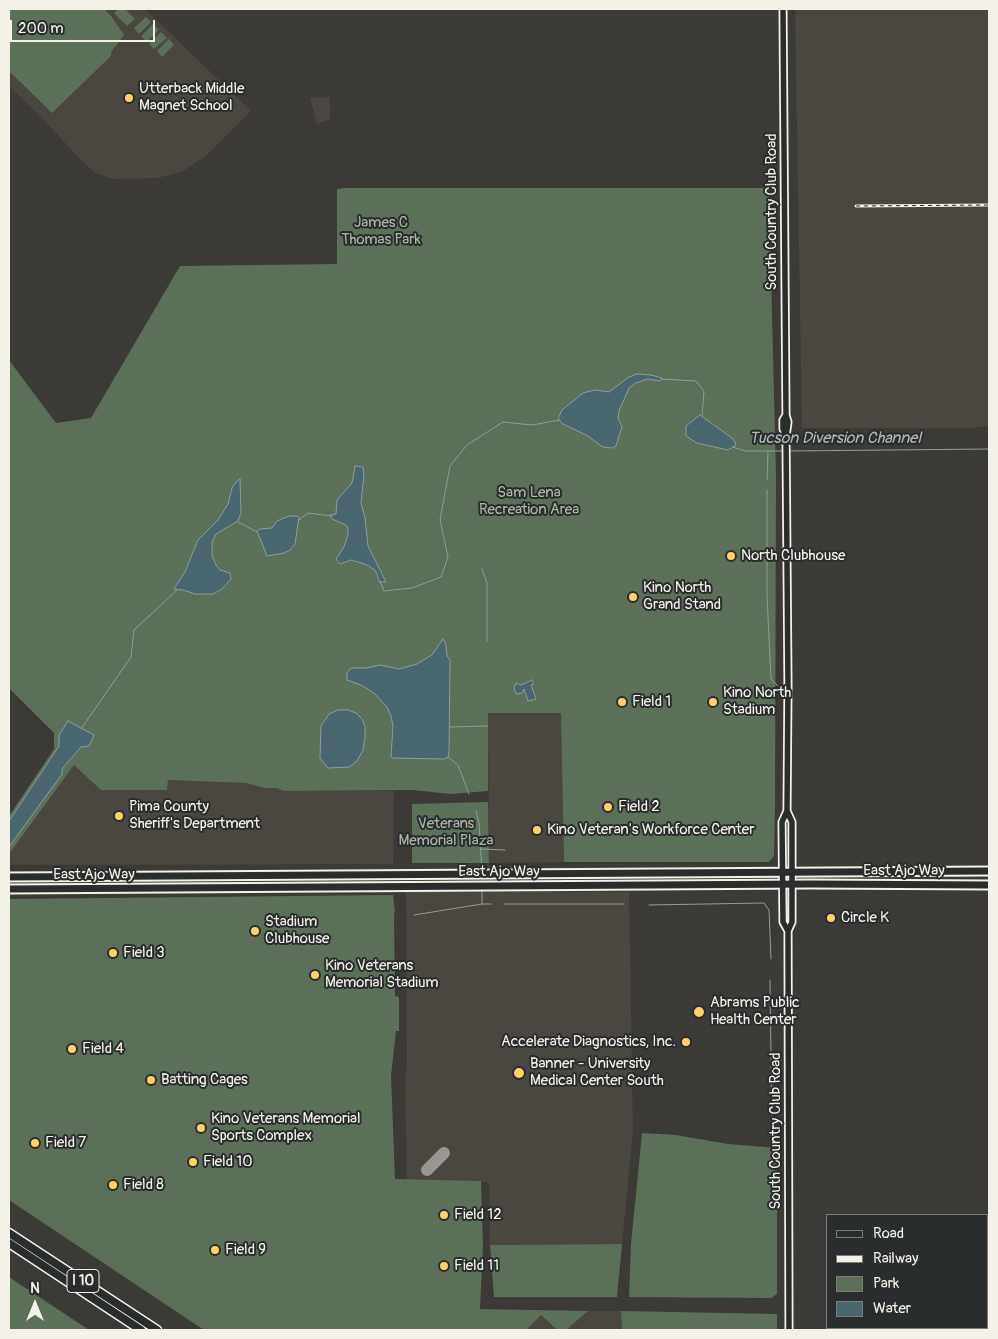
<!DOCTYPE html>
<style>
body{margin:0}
#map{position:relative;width:998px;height:1339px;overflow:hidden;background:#3b3a37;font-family:Pangolin,sans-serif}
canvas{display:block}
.frame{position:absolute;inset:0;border:10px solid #f4f1e8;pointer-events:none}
.legend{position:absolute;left:826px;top:1214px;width:162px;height:115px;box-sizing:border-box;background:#2a2d2e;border:1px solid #7b7b78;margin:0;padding:6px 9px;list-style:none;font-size:15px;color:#f4f1e8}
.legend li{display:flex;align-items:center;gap:10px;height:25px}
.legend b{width:25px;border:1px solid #7b7b78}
.north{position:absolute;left:10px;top:1279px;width:50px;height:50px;-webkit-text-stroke:4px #2a2d2e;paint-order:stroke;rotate:0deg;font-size:14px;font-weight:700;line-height:20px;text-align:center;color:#f4f1e8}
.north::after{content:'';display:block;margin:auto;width:18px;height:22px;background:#f4f1e8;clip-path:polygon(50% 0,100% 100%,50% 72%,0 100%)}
.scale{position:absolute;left:10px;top:20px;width:145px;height:22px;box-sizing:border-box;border:2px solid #f4f1e8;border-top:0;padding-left:6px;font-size:15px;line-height:18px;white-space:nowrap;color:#f4f1e8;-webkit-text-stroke:4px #2a2d2e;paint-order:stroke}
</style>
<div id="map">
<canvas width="998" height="1339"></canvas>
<div class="frame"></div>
<ul class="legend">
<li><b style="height:6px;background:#2a2d2e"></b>Road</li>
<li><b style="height:6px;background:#f4f1e8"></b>Railway</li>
<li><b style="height:14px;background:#5c6f59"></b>Park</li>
<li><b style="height:14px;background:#49656d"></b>Water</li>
</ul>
<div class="north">N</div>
<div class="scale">200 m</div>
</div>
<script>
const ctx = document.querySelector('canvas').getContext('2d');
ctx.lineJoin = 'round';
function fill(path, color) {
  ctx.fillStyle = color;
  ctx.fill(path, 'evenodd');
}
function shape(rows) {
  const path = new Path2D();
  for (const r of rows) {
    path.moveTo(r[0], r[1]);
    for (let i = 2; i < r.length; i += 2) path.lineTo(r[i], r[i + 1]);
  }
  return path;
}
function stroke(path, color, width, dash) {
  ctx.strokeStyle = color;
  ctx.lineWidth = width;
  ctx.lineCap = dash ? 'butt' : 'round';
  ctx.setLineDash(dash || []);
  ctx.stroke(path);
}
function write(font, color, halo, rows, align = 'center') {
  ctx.font = font + ' Pangolin,sans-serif';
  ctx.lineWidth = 4;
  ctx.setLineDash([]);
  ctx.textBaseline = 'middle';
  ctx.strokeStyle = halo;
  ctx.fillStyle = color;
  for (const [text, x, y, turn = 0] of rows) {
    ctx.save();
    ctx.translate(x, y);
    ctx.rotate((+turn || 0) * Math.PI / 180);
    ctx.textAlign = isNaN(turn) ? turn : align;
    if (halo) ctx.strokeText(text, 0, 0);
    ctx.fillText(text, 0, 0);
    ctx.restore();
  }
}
fill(shape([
 [9,9,145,9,251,111,206,156,183,171,158,178,114,179,97,174,81,160,43,119,9,86],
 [795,9,989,9,989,426,971,428,802,428],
 [330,97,330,119,317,124,310,98],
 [488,713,562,713,564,862,489,863],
 [74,765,167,790,168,780,246,783,264,788,276,788,284,791,394,791,393,864,9,865,9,854],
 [406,891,629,892,633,1132,622,1244,490,1245,489,1182,407,1180,405,1084,407,1060],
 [588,1311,621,1311,622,1330,566,1330],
 [541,1315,557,1330,526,1330]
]), '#4a4640');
fill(shape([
 [9,9,104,9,111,16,124,35,111,52,111,56,52,113,9,71],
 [119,9,125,9,135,19,127,26,114,13],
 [146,17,151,22,139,34,134,28],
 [153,24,159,30,146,42,141,36],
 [161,32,167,38,154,49,149,44],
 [169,39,174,45,162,57,157,51],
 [344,188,769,188,776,477,775,805,774,856,769,862,564,862,561,713,488,713,488,791,450,794,414,790,284,791,276,788,264,788,246,783,168,780,167,790,101,790,74,765,9,854,9,816,54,749,54,733,9,688,9,360,56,423,91,418,180,266,337,264,337,189],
 [488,802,489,863,412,863,412,804],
 [393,895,395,912,394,914,395,996,399,997,399,1031,396,1031,391,1076,395,1179,481,1181,483,1245,480,1309,588,1311,566,1330,557,1330,541,1315,526,1330,204,1330,9,1200,9,899],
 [642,1133,676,1135,728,1144,777,1148,777,1294,771,1298,629,1297,631,1244],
 [622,1244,617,1297,494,1297,490,1245],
 [9,1277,89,1330,9,1330],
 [621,1311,777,1314,777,1330,622,1330]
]), '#5c6f59');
const water = shape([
 [637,374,651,375,662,378,660,381,648,379,636,383,629,388,619,411,618,418,622,427,616,446,612,448,603,447,586,435,563,424,558,419,562,410,583,393,595,390,609,392,629,377,637,374],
 [700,415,732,438,735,442,736,445,728,450,697,443,686,436,686,426,700,415],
 [355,466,363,467,364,475,361,503,365,518,368,546,386,582,379,582,377,574,375,570,365,564,351,560,340,564,336,559,344,547,348,534,348,529,346,525,332,519,330,515,336,514,337,500,352,483,355,466],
 [240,479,241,513,238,521,216,534,212,542,212,556,216,565,220,570,230,573,231,579,222,589,213,594,195,594,183,590,174,589,185,572,198,540,218,520,228,504,232,488,236,482,240,479],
 [289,516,296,516,299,517,295,544,290,550,284,553,267,556,257,531,260,529,272,528,277,521,289,516],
 [443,639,446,645,447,656,450,660,449,752,448,757,444,759,393,758,391,757,393,726,391,716,387,707,374,693,361,685,347,680,347,673,351,668,367,668,380,665,399,669,417,664,432,655,443,639],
 [532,680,534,684,531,685,536,699,528,701,524,689,522,693,516,694,514,688,516,683,521,685,532,680],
 [338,710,348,710,356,713,362,719,365,726,365,737,363,750,357,761,349,767,328,768,320,758,321,726,329,714,338,710],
 [68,721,94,735,89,746,81,747,62,769,62,774,9,847,9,821,59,746,59,735,68,721]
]);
fill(water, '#49656d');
stroke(water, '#8d9d9e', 1);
stroke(shape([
 [661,379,696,381,704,391,702,416],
 [733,447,745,451,784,451],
 [788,451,989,449],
 [767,480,768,451],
 [767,490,767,596,771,679,778,686],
 [299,520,308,513,332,516],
 [238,522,257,532],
 [482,569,487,583,487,641],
 [380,581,384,591,412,588,441,577,448,557,440,520,450,466,467,445,503,422,532,425,560,420],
 [450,727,488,726],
 [81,729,131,657,134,630,177,590],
 [448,757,458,765,469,794],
 [476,811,479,823,482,871],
 [481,849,505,850],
 [482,904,482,890],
 [504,904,624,904],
 [649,905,764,903,769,910,771,959],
 [414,915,482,904,491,904],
 [770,980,772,1130],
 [772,1144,773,1166,775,1170]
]), '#8d9d9e', 1);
stroke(shape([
 [427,1170,444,1153]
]), '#989690', 12);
const secondary = shape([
 [783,9,786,415,788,422,786,436,788,687,787,811,782,822,783,922,788,931],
 [786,415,783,420,783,429,786,435],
 [787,811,792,822,792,922,788,931,789,1330]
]);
const primary = shape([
 [9,877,989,871],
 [9,889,810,884,989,885]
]);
const highway = shape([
 [9,1233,157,1330],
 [9,1243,141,1330]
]);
stroke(secondary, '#f4f1e8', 9);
stroke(primary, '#f4f1e8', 11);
stroke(highway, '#f4f1e8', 11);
stroke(secondary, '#2a2d2e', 5.5);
stroke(primary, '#2a2d2e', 7);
stroke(highway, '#2a2d2e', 8);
const rail = shape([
 [856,206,989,205]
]);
stroke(rail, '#f4f1e8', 3);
stroke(rail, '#2a2d2e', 1, [4]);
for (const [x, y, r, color] of [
 [129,98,5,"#ffd166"],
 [731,556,5,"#ffd166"],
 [633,597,5,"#ffd166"],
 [622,702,5,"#ffd166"],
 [713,702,5,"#ffd166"],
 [608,807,5,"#ffd166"],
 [119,816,5,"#ffd166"],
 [537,830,5,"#ffd166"],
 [831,918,5,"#ffd166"],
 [255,931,5,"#ffd166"],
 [113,953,5,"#ffd166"],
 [315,975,5,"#ffd166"],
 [699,1012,6,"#ffd166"],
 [686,1042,5,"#ffd166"],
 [72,1049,5,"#ffd166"],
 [519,1073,6,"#ffd166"],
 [151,1080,5,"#ffd166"],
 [201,1128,5,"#ffd166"],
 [35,1143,5,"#ffd166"],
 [193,1162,5,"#ffd166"],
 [113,1185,5,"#ffd166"],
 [444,1215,5,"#ffd166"],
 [215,1250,5,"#ffd166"],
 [444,1266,5,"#ffd166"]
]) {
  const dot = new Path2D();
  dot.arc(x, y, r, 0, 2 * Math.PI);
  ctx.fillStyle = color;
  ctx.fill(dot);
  stroke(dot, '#2a2d2e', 2);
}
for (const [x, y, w] of [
 [83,1281,32]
]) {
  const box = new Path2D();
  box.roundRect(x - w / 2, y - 11.5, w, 23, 4);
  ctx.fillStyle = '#2a2d2e';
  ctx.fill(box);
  stroke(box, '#f4f1e8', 1);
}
write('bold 14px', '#f4f1e8', null, [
 ["I 10",83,1281]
]);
write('15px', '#f4f1e8', '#2a2d2e', [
 ["Utterback Middle",139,89],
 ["Magnet School",139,106],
 ["North Clubhouse",741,556],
 ["Kino North",643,588],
 ["Grand Stand",643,605],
 ["Kino North",723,693],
 ["Stadium",723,710],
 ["Field 1",632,702],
 ["Pima County",129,807],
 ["Sheriff's Department",129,824],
 ["Field 2",618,807],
 ["Kino Veteran's Workforce Center",547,830],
 ["Circle K",841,918],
 ["Stadium",265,922],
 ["Clubhouse",265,939],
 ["Field 3",123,953],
 ["Kino Veterans",325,966],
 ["Memorial Stadium",325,983],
 ["Abrams Public",710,1003],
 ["Health Center",710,1020],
 ["Accelerate Diagnostics, Inc.",676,1042,"right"],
 ["Field 4",82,1049],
 ["Banner - University",530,1064],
 ["Medical Center South",530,1081],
 ["Batting Cages",161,1080],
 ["Kino Veterans Memorial",211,1119],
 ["Sports Complex",211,1136],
 ["Field 7",45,1143],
 ["Field 10",203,1162],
 ["Field 8",123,1185],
 ["Field 12",454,1215],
 ["Field 9",225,1250],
 ["Field 11",454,1266]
], 'left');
write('15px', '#f4f1e8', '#2a2d2e', [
 ["South Country Club Road",772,212,-90],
 ["East Ajo Way",904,871],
 ["East Ajo Way",499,872],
 ["East Ajo Way",94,875],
 ["South Country Club Road",776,1131,-90]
]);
write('15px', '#b0b6a8', '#2a2d2e', [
 ["James C",381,223],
 ["Thomas Park",381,240],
 ["Sam Lena",529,493],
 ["Recreation Area",529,510],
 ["Veterans",446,824],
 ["Memorial Plaza",446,841]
]);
write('italic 16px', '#b0b9b7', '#2a2d2e', [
 ["Tucson Diversion Channel",835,439]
]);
</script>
